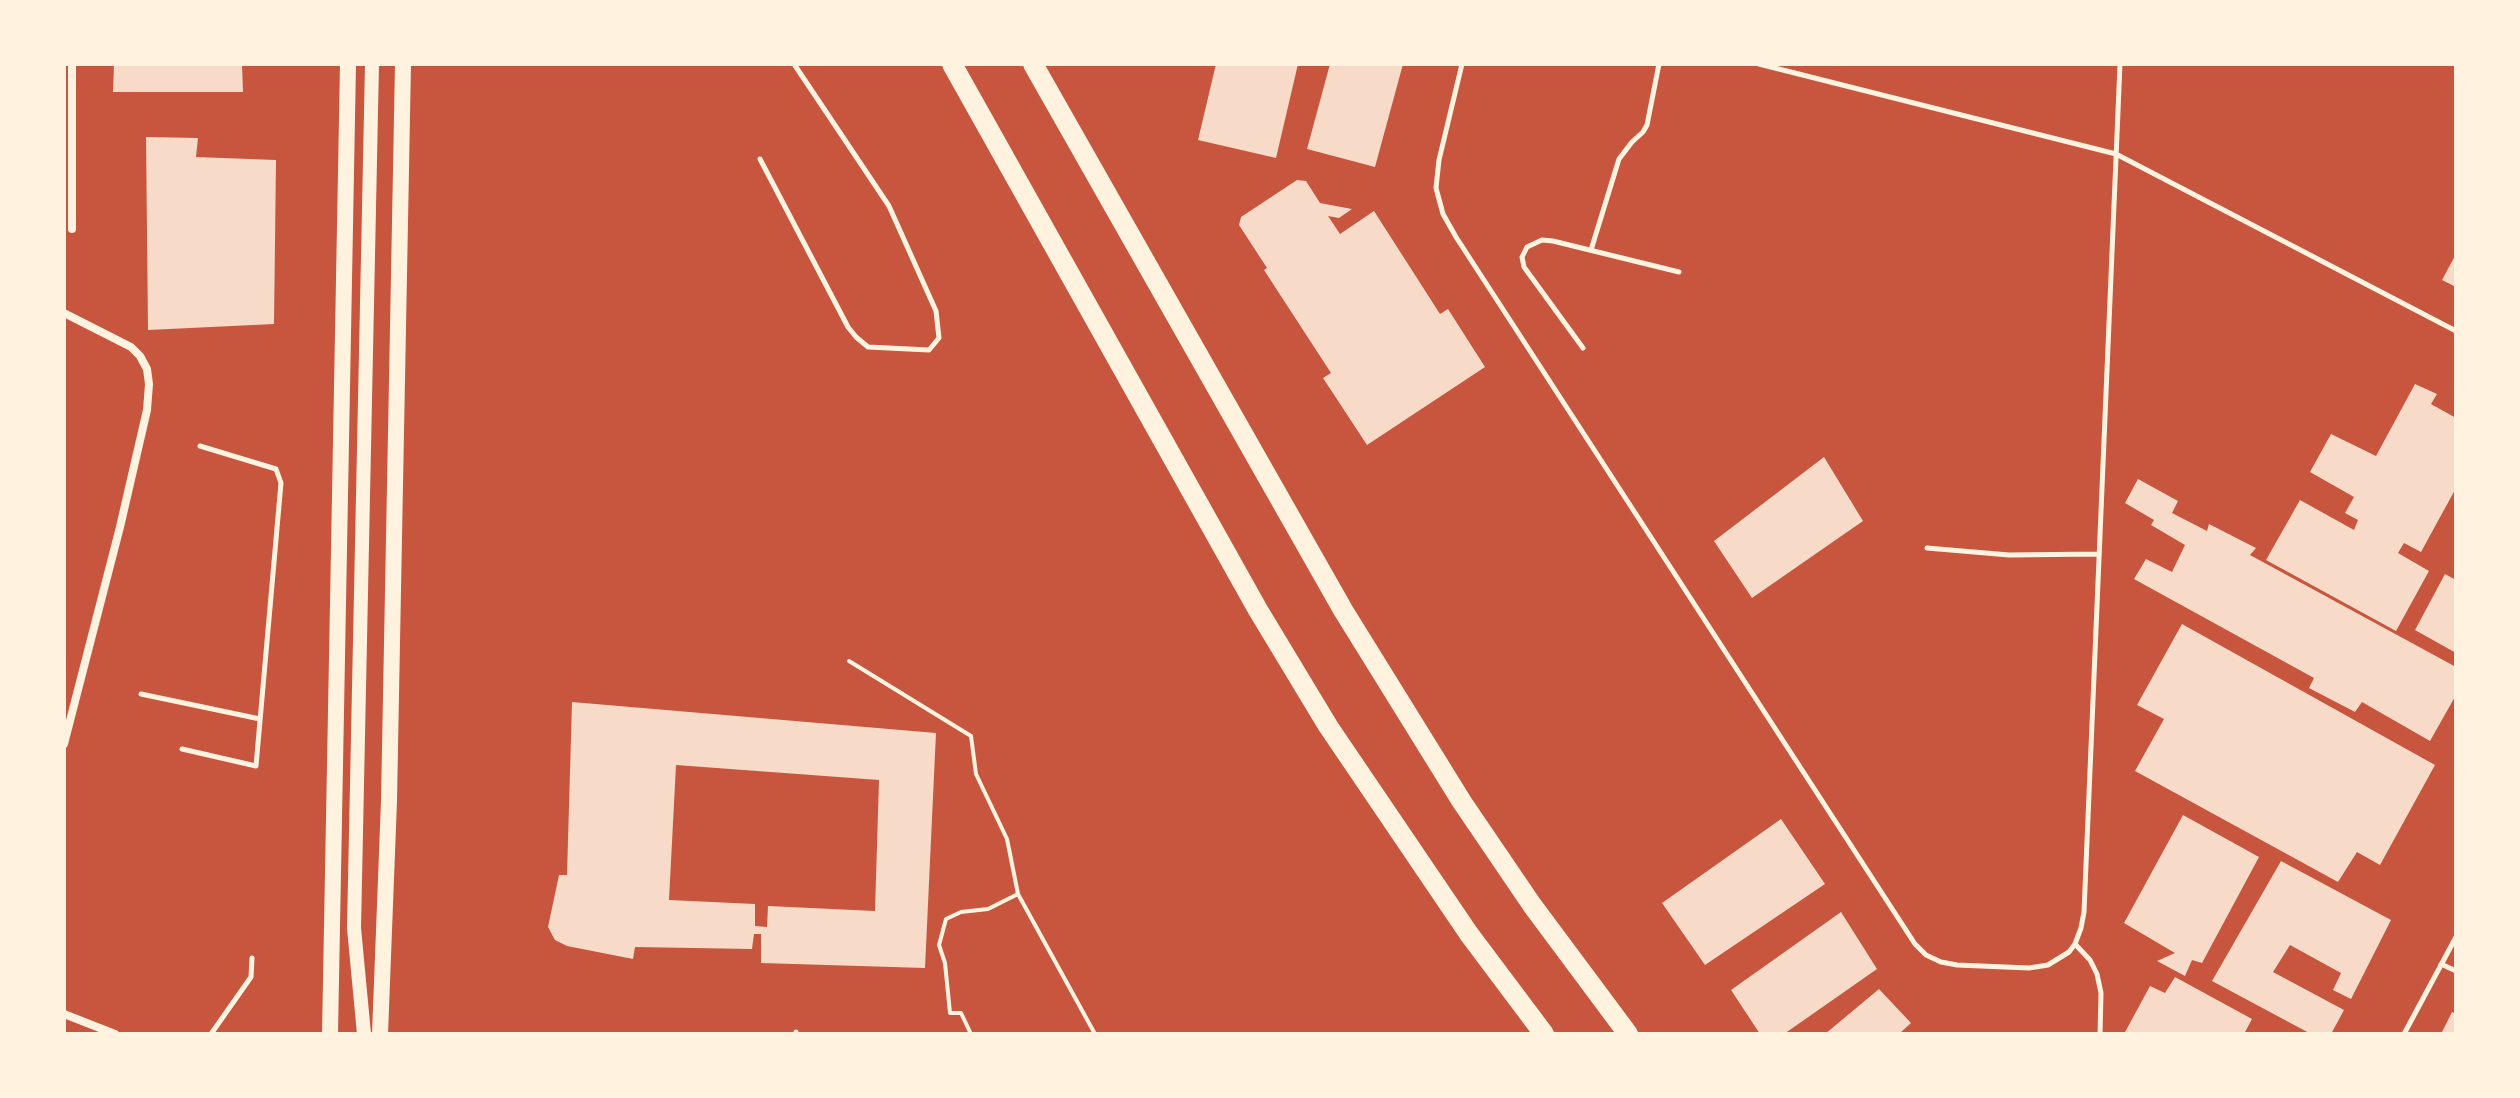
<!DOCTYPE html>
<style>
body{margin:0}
#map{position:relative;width:2520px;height:1098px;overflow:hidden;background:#c8553d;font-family:"Sofia Sans Condensed",sans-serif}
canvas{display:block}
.frame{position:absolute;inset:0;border:66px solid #fff3e0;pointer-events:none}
</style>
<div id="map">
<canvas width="2520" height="1098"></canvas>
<div class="frame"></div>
</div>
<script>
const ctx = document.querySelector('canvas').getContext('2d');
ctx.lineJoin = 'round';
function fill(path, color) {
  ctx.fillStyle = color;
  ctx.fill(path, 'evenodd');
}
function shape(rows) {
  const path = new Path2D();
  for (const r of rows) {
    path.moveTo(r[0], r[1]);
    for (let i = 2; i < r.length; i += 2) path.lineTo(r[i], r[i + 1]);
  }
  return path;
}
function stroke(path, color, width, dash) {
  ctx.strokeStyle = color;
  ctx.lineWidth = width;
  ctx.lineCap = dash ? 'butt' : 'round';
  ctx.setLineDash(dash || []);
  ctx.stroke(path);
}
fill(shape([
 [114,64,242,64,243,92,113,92],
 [1216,64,1298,64,1276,158,1198,140],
 [1330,64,1403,64,1375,167,1307,149],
 [146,137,198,138,196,157,276,160,274,324,148,330],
 [1297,180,1306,181,1320,203,1352,209,1339,218,1328,216,1340,234,1374,211,1440,314,1448,309,1485,367,1367,445,1323,378,1331,373,1264,270,1267,268,1239,225,1241,217],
 [2456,254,2456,287,2442,280],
 [2415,384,2437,394,2431,404,2456,418,2456,488,2421,552,2404,543,2398,553,2429,571,2396,631,2266,560,2300,500,2354,530,2358,520,2345,513,2354,497,2310,472,2331,434,2376,456],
 [1824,457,1863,521,1752,598,1714,541],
 [2138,479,2178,501,2172,513,2207,531,2209,524,2256,548,2250,555,2456,667,2456,695,2430,741,2362,702,2355,712,2309,688,2314,678,2134,579,2146,559,2172,572,2185,545,2151,525,2154,520,2125,503],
 [2445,574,2456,580,2456,653,2415,630],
 [2182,624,2435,765,2380,865,2357,852,2338,882,2135,771,2164,719,2137,705],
 [572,702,936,733,925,968,761,963,761,934,754,934,752,949,635,947,633,959,567,946,555,940,548,927,559,875,567,875],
 [676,765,879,780,875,911,768,906,767,927,755,926,755,904,669,900],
 [2183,815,2259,857,2202,963,2192,960,2185,976,2157,961,2175,953,2124,923],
 [1781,819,1825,884,1705,965,1662,903],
 [2281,861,2391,920,2351,999,2333,990,2341,973,2290,945,2273,972,2344,1010,2331,1034,2311,1034,2212,981],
 [1841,912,1877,969,1784,1034,1760,1034,1731,990],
 [2175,977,2252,1019,2244,1034,2124,1034,2150,986,2165,993],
 [1879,989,1911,1023,1899,1034,1825,1034],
 [2452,1012,2456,1014,2456,1034,2441,1034]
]), '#f7dbc8');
stroke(shape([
 [849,661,971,736,976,774,1007,839,1018,894,1095,1034],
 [971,1034,961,1013,950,1013,945,963,939,945,946,919,961,912,988,909,1018,894]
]), '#fff3e0', 4);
stroke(shape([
 [1462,64,1439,160,1436,188,1443,214,1456,237,1915,944,1926,955,1941,962,1957,965,2029,968,2048,965,2069,952,2075,944,2081,928,2084,912,2120,64],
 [1759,64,2116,154,2456,331],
 [760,159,848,327,856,337,868,347,929,350,939,338,936,311,889,206,794,64],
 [1591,250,1619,159,1632,142,1643,132,1647,125,1659,64],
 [1583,348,1524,267,1522,257,1527,247,1542,240,1553,241,1679,272],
 [1927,548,2009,555,2099,554],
 [141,694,260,719],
 [182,749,256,766,281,483,276,469,200,446],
 [2075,944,2090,960,2097,974,2101,993,2100,1034],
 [2441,964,2456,971],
 [211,1034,251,977,252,958],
 [796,1034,796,1032],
 [2404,1034,2456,937]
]), '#fff3e0', 5);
stroke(shape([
 [72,64,72,229],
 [64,313,131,347,140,356,147,369,149,384,147,410,120,527,64,744],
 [64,1014,115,1034]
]), '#fff3e0', 8);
stroke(shape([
 [364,1034,354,928,372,64]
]), '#fff3e0', 14);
stroke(shape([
 [330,1034,348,64],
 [380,1034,389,801,403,64]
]), '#fff3e0', 16);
stroke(shape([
 [952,64,1258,610,1328,726,1469,934,1544,1034],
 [1033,64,1343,610,1462,802,1532,905,1628,1034]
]), '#fff3e0', 20);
</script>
